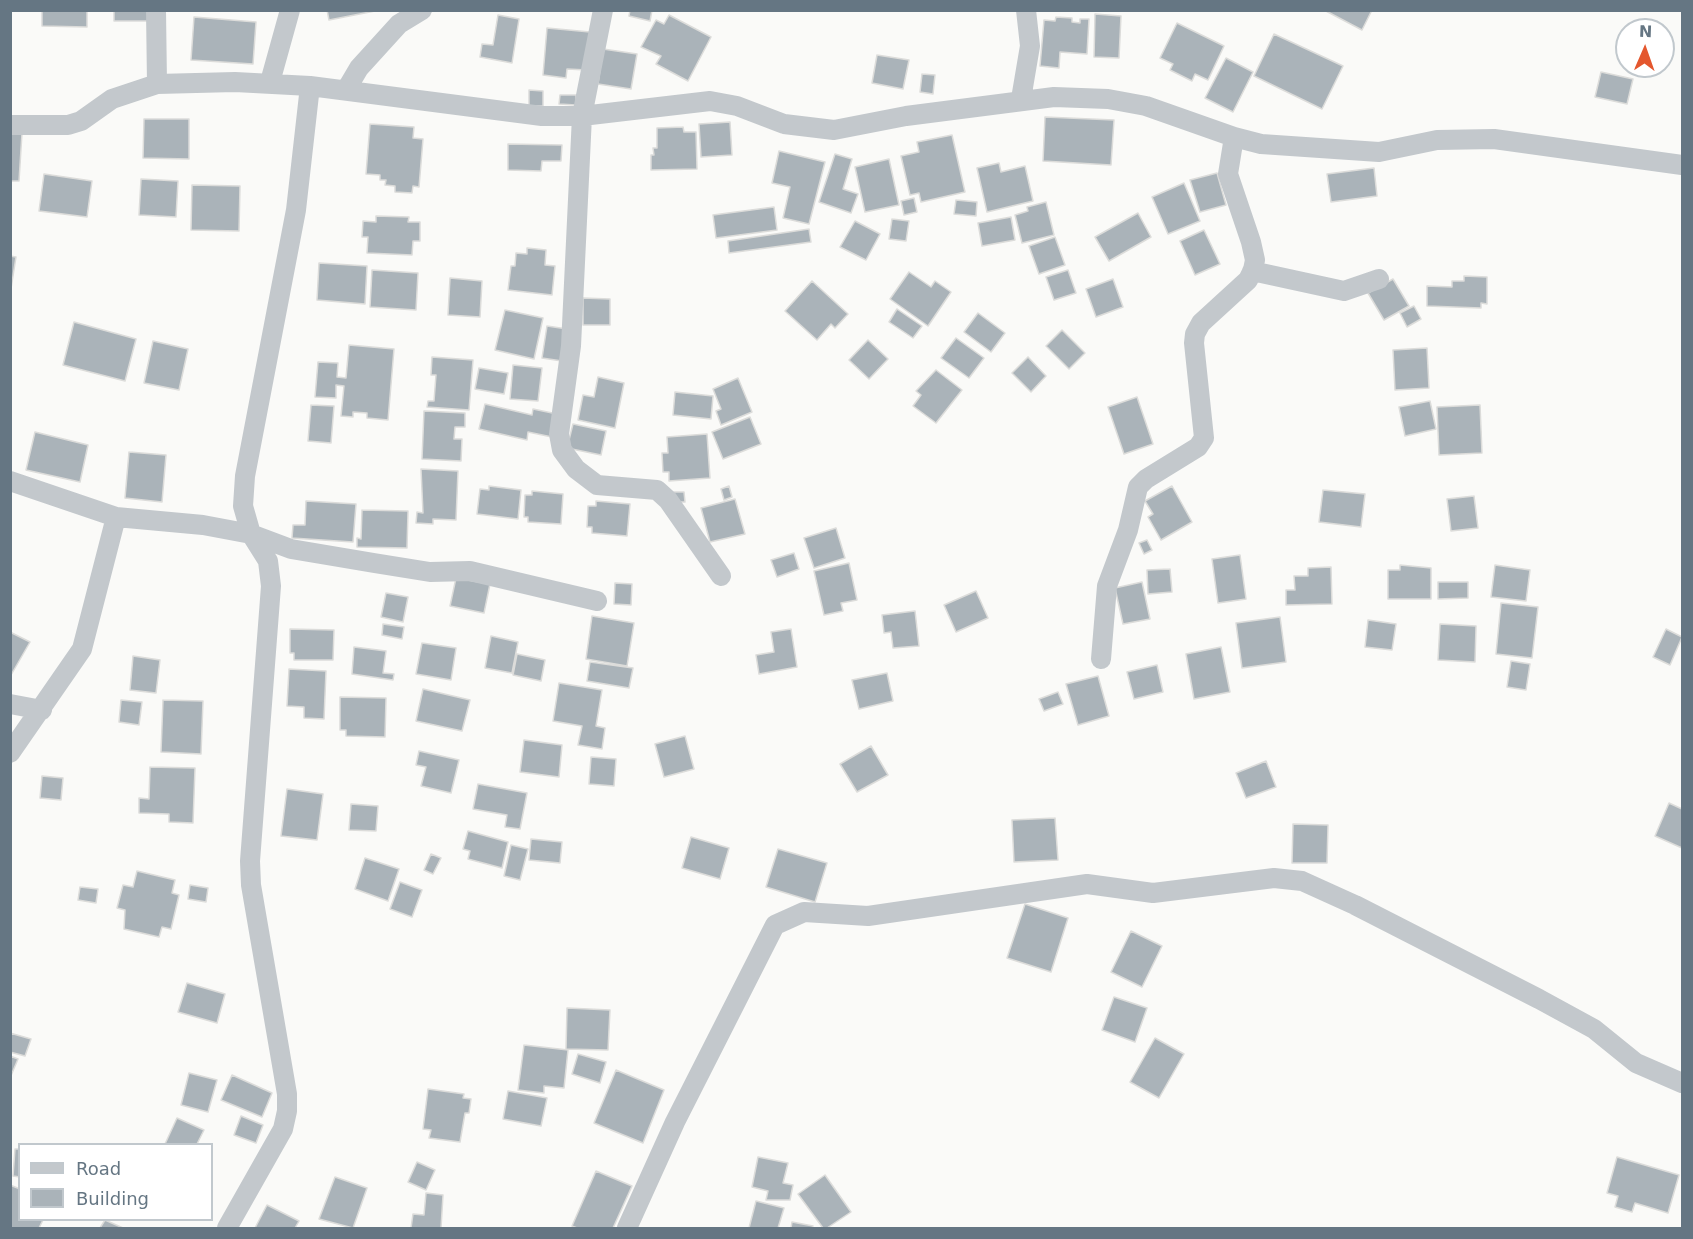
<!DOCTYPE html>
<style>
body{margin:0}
#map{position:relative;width:1693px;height:1239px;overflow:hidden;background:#fafaf8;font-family:"DejaVu Sans",sans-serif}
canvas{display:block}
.frame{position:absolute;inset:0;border:12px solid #657683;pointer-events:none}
.legend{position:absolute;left:18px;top:1143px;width:195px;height:78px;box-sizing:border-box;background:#fff;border:2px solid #c1c8cd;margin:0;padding:8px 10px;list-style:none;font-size:18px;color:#657683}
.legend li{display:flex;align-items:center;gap:12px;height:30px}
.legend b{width:30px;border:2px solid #c1c8cd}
.north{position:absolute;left:1615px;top:18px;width:60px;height:60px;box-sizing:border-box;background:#fff;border:2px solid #c1c8cd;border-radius:50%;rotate:2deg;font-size:16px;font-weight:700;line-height:24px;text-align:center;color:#657683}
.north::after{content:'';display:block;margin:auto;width:21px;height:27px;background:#e4572e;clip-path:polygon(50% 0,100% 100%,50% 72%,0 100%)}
</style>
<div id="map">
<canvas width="1693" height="1239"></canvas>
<div class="frame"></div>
<ul class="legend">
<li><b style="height:8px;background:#c3c8cc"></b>Road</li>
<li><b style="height:16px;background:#aab3b9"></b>Building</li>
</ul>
<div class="north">N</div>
</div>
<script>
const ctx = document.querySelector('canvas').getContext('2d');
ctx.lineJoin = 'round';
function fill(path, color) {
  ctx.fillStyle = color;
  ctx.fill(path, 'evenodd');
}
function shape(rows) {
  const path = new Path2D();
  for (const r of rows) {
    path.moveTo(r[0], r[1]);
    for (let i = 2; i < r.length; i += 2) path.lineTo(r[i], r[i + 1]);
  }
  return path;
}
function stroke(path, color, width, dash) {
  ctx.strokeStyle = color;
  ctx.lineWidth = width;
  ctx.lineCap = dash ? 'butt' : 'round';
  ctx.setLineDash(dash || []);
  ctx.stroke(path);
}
const building = shape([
 [42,10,87,10,87,27,42,26,42,10],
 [114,10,150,10,150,21,114,21,114,10],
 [327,10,375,10,375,11,329,20,327,10],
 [630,10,652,10,650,21,629,16,630,10],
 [1324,10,1372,10,1362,30,1324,10],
 [1095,14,1121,16,1119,58,1094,57,1095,14],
 [498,15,519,19,512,63,480,57,482,44,493,45,498,15],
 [669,15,711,37,688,81,656,64,661,56,641,47,656,20,664,24,669,15],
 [194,17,256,22,253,64,191,60,194,17],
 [1056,17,1072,18,1072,22,1080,23,1080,19,1089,19,1087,54,1060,52,1059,68,1040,66,1044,20,1055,21,1056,17],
 [1177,23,1224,46,1208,80,1195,74,1192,81,1170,70,1173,64,1160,58,1177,23],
 [547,28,590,32,587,70,567,69,566,78,543,75,547,28],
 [1274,34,1343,66,1322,109,1254,76,1274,34],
 [603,49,637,54,631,89,598,84,603,49],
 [877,55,909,60,903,89,872,83,877,55],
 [1226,58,1253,72,1233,112,1205,98,1226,58],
 [1601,72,1633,79,1627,104,1595,97,1601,72],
 [922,74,935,75,933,94,920,92,922,74],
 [529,90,543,91,543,106,529,106,529,90],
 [560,95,576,95,576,105,559,104,560,95],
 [1045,117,1114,120,1111,165,1043,161,1045,117],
 [144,119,189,119,189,159,143,158,144,119],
 [730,122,732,155,701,157,699,124,730,122],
 [370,124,414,127,413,138,423,139,419,187,413,186,412,193,395,192,395,186,385,185,386,180,380,180,380,175,366,174,370,124],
 [683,127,684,132,696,132,697,169,651,170,651,155,654,155,653,148,657,148,657,128,683,127],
 [10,132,22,133,19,181,10,181,10,132],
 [952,135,965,192,921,202,919,193,910,195,901,156,919,152,917,142,952,135],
 [508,144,562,145,561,161,542,161,541,171,508,170,508,144],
 [779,151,825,162,809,224,783,218,790,187,772,183,779,151],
 [835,154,852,159,843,189,858,194,851,213,819,202,835,154],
 [889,159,899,205,865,212,855,167,889,159],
 [999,163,1001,172,1025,166,1033,201,987,212,977,168,999,163],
 [1374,168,1377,196,1331,202,1327,174,1374,168],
 [1217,173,1226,205,1200,212,1190,180,1217,173],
 [44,174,92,181,87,217,39,211,44,174],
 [141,179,178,181,176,217,139,215,141,179],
 [1184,183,1200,221,1168,234,1152,197,1184,183],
 [192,185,240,186,239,231,191,230,192,185],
 [914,198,917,212,904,215,901,201,914,198],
 [956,200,977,202,976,216,954,214,956,200],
 [1046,202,1054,235,1022,243,1015,215,1028,211,1027,207,1046,202],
 [774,207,777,230,716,238,713,215,774,207],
 [1138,213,1151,237,1109,261,1095,237,1138,213],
 [376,216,409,217,408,222,420,222,420,241,413,241,412,255,367,253,368,237,362,237,363,221,376,222,376,216],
 [1011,217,1015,240,982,246,978,223,1011,217],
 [892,219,909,221,906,241,889,239,892,219],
 [855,221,880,234,866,260,840,247,855,221],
 [809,229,811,242,729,253,728,241,809,229],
 [1204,230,1220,264,1195,275,1180,241,1204,230],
 [1055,237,1065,265,1039,274,1029,246,1055,237],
 [527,248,546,250,545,265,555,266,552,295,508,290,511,266,515,266,516,253,527,254,527,248],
 [10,256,16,257,10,295,10,256],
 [319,263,367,266,365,304,317,300,319,263],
 [372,270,418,273,416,310,370,307,372,270],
 [1068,270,1076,293,1054,300,1046,277,1068,270],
 [909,272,931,287,935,281,951,292,928,326,890,299,909,272],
 [1464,276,1487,277,1487,304,1481,303,1481,308,1427,306,1427,286,1452,287,1452,281,1464,281,1464,276],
 [450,278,482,281,480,317,448,315,450,278],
 [1113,279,1123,307,1096,317,1086,289,1113,279],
 [1393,279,1409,306,1384,320,1368,293,1393,279],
 [812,281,848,314,835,328,831,324,817,340,785,311,812,281],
 [583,298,610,299,610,325,583,325,583,298],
 [1414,306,1421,319,1407,327,1400,313,1414,306],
 [897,309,922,326,913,338,889,322,897,309],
 [505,310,543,318,534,359,495,350,505,310],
 [978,313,1005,333,991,352,964,332,978,313],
 [74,322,136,339,125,381,63,365,74,322],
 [547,326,567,329,562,361,542,358,547,326],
 [1062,330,1085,353,1069,369,1046,346,1062,330],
 [956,338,984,358,969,378,941,358,956,338],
 [868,340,888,359,869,379,849,360,868,340],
 [153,341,188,349,179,390,144,383,153,341],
 [349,345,394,349,388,420,367,418,367,413,353,412,353,417,341,416,344,386,336,385,336,398,315,397,318,362,338,363,337,377,346,378,349,345],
 [1427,348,1429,388,1395,390,1393,350,1427,348],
 [432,357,473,360,469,410,427,407,428,401,434,401,436,375,431,375,432,357],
 [1028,357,1046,376,1031,392,1012,373,1028,357],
 [513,365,542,368,538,401,510,399,513,365],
 [479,368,508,373,504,394,475,389,479,368],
 [936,370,962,390,936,423,913,406,921,395,916,391,936,370],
 [598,377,624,383,615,428,578,420,583,395,594,397,598,377],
 [738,378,752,412,721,425,716,411,721,409,713,389,738,378],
 [675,392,713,396,711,419,673,415,675,392],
 [1137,397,1153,444,1124,454,1108,407,1137,397],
 [1430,401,1436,429,1405,436,1399,407,1430,401],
 [485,404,532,415,533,409,557,414,552,437,528,432,527,440,479,429,485,404],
 [311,405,334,406,331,443,308,441,311,405],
 [1480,405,1482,453,1439,455,1437,407,1480,405],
 [424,411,465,413,465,427,455,427,454,439,462,439,461,461,422,459,424,411],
 [750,417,761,444,723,459,712,432,750,417],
 [573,424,606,431,601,455,567,448,573,424],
 [35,432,88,445,80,482,26,470,35,432],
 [707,434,710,478,669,481,669,472,663,472,662,453,668,453,667,437,707,434],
 [129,452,166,455,162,502,125,498,129,452],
 [421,469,458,471,456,520,433,519,433,524,416,523,417,512,423,513,421,469],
 [489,486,521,490,518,519,477,514,480,489,489,490,489,486],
 [729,486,732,497,724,500,721,489,729,486],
 [1172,486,1192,522,1161,540,1148,517,1153,514,1145,501,1172,486],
 [1323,490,1365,494,1361,527,1319,522,1323,490],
 [532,491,563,494,561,524,528,522,528,517,524,517,525,495,532,495,532,491],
 [674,492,684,492,685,502,674,502,674,492],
 [1474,496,1478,528,1451,531,1447,499,1474,496],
 [735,499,745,534,710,542,701,508,735,499],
 [306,501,356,504,353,542,292,538,293,525,305,525,306,501],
 [596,501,630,504,627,536,592,533,592,527,587,527,588,506,596,506,596,501],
 [362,510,408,511,407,548,357,547,357,538,361,539,362,510],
 [836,528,845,558,814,568,804,538,836,528],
 [1147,540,1152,550,1144,554,1139,543,1147,540],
 [794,553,799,569,777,577,771,560,794,553],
 [1240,555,1246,599,1218,603,1212,559,1240,555],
 [849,563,857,600,841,603,843,611,824,615,814,571,849,563],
 [1400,565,1431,568,1431,599,1388,599,1388,570,1400,570,1400,565],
 [1495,565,1530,570,1526,601,1491,597,1495,565],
 [1331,567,1332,604,1286,605,1286,590,1295,590,1294,576,1308,576,1308,568,1331,567],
 [1170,569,1172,592,1148,594,1147,570,1170,569],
 [456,578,490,584,484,613,450,606,456,578],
 [1142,582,1150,619,1123,624,1115,588,1142,582],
 [1438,582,1468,582,1468,598,1438,599,1438,582],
 [615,583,632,584,631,605,614,604,615,583],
 [976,591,988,618,956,632,944,605,976,591],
 [386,593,408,597,403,622,381,617,386,593],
 [1501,603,1538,607,1532,658,1496,654,1501,603],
 [915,611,919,646,893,648,891,632,884,633,882,615,915,611],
 [592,616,634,623,627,666,586,659,592,616],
 [1280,617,1286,662,1242,668,1236,623,1280,617],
 [1368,620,1396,624,1392,650,1365,647,1368,620],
 [383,624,404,627,402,639,382,635,383,624],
 [1440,624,1476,626,1475,662,1438,660,1440,624],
 [290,629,334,630,333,660,294,660,294,653,290,653,290,629],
 [791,629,797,667,759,674,756,655,774,652,771,632,791,629],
 [1666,629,1682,637,1670,665,1653,657,1666,629],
 [10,632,30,642,11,675,10,675,10,632],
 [491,636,518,642,512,673,485,668,491,636],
 [422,643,456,648,451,680,416,674,422,643],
 [354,647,386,651,383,673,394,674,393,680,352,674,354,647],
 [1221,647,1230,692,1194,699,1186,654,1221,647],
 [517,654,545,660,541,681,513,675,517,654],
 [133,656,160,660,156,693,130,690,133,656],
 [1511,661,1530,664,1526,690,1507,687,1511,661],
 [590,662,633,668,629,688,587,681,590,662],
 [1157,665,1163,692,1134,699,1127,672,1157,665],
 [289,669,326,671,324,719,304,718,304,707,287,706,289,669],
 [887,673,893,701,859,709,852,680,887,673],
 [1098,676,1109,716,1078,725,1066,684,1098,676],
 [559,683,602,690,596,726,605,728,602,749,578,745,582,726,553,721,559,683],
 [423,689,470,700,462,731,416,721,423,689],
 [1058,692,1063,704,1044,711,1039,699,1058,692],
 [340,697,386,698,385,737,346,736,346,730,340,730,340,697],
 [121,700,142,702,139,725,119,722,121,700],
 [163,700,203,701,201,754,161,752,163,700],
 [685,736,694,769,664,777,655,744,685,736],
 [524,740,562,745,559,777,520,772,524,740],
 [871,746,888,775,857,792,840,764,871,746],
 [419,751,459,760,451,793,421,786,426,767,416,765,419,751],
 [591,757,616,759,614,786,589,784,591,757],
 [1266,761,1276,787,1246,798,1236,773,1266,761],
 [150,767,195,768,193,823,169,822,169,814,139,813,139,798,149,799,150,767],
 [42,776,63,778,61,800,40,798,42,776],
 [478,784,527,793,520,829,505,827,507,815,473,809,478,784],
 [287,789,323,794,317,840,281,836,287,789],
 [1669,803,1682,809,1682,848,1655,836,1669,803],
 [351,804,378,806,376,831,349,830,351,804],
 [1055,818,1058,860,1014,862,1012,820,1055,818],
 [1293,824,1328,825,1327,863,1292,863,1293,824],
 [468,831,508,842,502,868,468,859,470,851,463,849,468,831],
 [691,837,729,848,720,879,682,868,691,837],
 [531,839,562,842,560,863,529,860,531,839],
 [511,845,528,849,520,880,504,876,511,845],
 [778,849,827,863,815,902,766,887,778,849],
 [431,854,441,858,433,874,424,870,431,854],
 [365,858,399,869,388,901,355,889,365,858],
 [137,871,175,880,172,893,179,895,171,929,162,927,159,937,124,929,125,910,117,908,123,885,133,887,137,871],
 [400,882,422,890,412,917,390,909,400,882],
 [190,885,208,888,206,902,188,899,190,885],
 [80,887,98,889,96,903,78,900,80,887],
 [1025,904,1068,918,1051,972,1007,958,1025,904],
 [1131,931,1162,946,1142,987,1111,972,1131,931],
 [187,983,225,994,217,1023,178,1012,187,983],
 [1114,997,1147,1008,1135,1042,1102,1030,1114,997],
 [567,1008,610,1010,608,1050,566,1049,567,1008],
 [10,1033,31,1039,25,1056,10,1052,10,1033],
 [1155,1038,1184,1054,1159,1098,1130,1082,1155,1038],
 [524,1045,568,1050,564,1088,544,1086,544,1093,518,1090,524,1045],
 [578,1054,606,1062,600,1083,572,1074,578,1054],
 [10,1056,18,1059,10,1078,10,1056],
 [616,1070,664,1090,643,1143,594,1123,616,1070],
 [189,1073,217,1080,208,1112,181,1105,189,1073],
 [232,1075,272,1093,262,1117,221,1100,232,1075],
 [428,1089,464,1094,463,1098,471,1099,469,1113,465,1113,460,1142,429,1138,431,1130,423,1129,428,1089],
 [508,1091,547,1098,541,1126,503,1119,508,1091],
 [241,1116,263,1125,256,1143,234,1135,241,1116],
 [177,1118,204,1130,197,1144,165,1144,177,1118],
 [15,1149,20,1149,20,1177,13,1176,15,1149],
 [758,1157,788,1163,783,1183,793,1185,790,1200,766,1200,768,1191,752,1187,758,1157],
 [1617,1157,1679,1175,1668,1213,1635,1203,1632,1212,1615,1207,1618,1196,1607,1193,1617,1157],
 [417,1162,435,1170,426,1190,408,1182,417,1162],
 [596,1171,632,1186,613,1228,577,1228,572,1226,596,1171],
 [825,1175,851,1212,827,1228,823,1228,798,1194,825,1175],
 [335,1177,367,1188,353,1228,319,1219,335,1177],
 [10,1185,20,1189,20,1220,43,1220,39,1228,10,1228,10,1185],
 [426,1193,443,1195,441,1228,411,1228,413,1214,424,1215,426,1193],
 [756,1201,784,1208,778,1228,749,1228,756,1201],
 [267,1205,299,1221,295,1228,255,1228,267,1205],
 [105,1220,123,1228,100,1228,105,1220],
 [792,1222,813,1226,812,1228,791,1228,792,1222]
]);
fill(building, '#aab3b9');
stroke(building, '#dcdcda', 1.5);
stroke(shape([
 [156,10,157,84],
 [603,10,582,116,571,346,559,434,562,450,576,469,597,485,657,490,668,500,721,576],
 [270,82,290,10],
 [346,90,359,68,399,24,422,10],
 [1021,99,1030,46,1026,10],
 [10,125,68,125,81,121,112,99,157,84,235,82,310,86,542,116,582,116,710,101,737,106,784,124,834,130,906,116,1054,97,1108,99,1146,106,1234,137,1261,144,1379,152,1437,140,1494,139,1682,165],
 [1252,271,1344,291,1379,279],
 [10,481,116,517,203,525,251,534,291,549,374,563,430,572,470,571,597,601],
 [1101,659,1107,586,1128,530,1138,487,1146,479,1198,447,1204,438,1194,343,1195,334,1201,323,1248,280,1253,270,1255,260,1251,242,1228,174,1234,137],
 [10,704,42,710],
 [10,753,82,649,116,517],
 [227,1228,283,1129,287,1111,287,1094,251,885,250,861,271,586,268,561,251,534,243,506,245,476,296,210,310,86],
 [627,1228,675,1122,775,925,804,912,868,916,1087,884,1153,893,1274,878,1302,881,1355,905,1539,999,1594,1029,1636,1063,1682,1083]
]), '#c3c8cc', 20);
</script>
